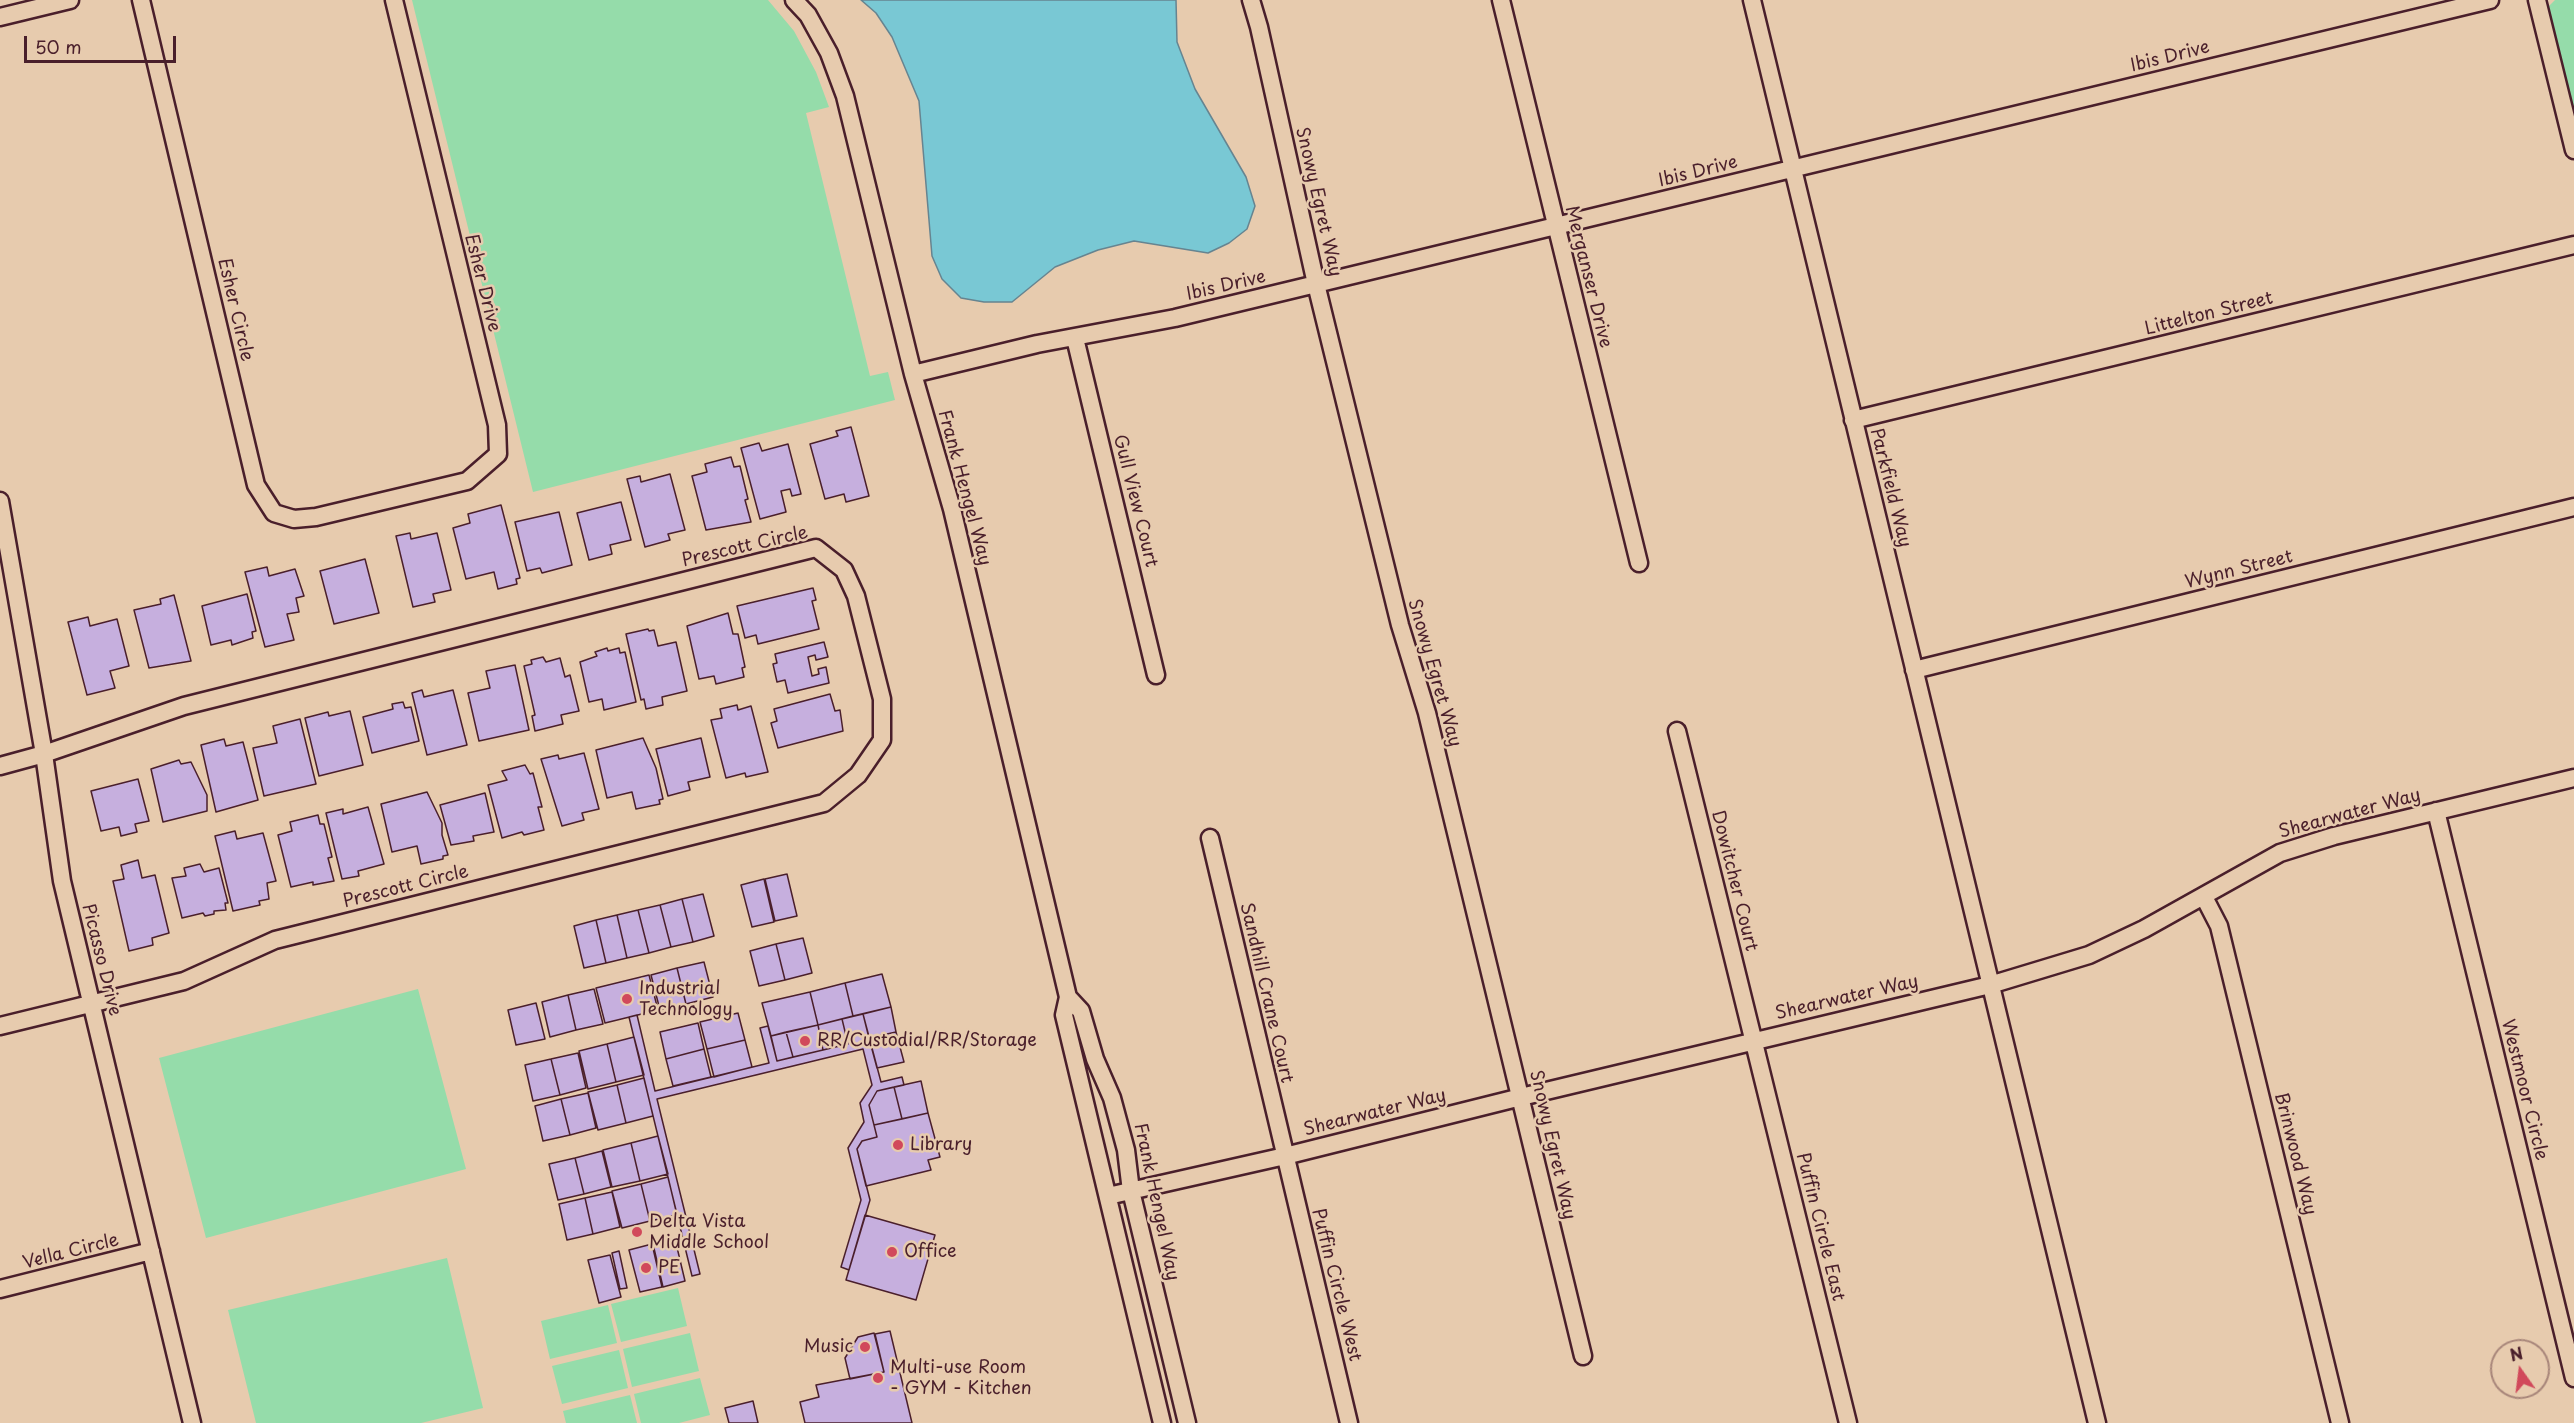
<!DOCTYPE html>
<style>
body{margin:0}
#map{position:relative;width:2574px;height:1423px;overflow:hidden;background:#e7cbae;font-family:"Playpen Sans",sans-serif}
canvas{display:block}
.north{position:absolute;left:2490px;top:1339px;width:60px;height:60px;box-sizing:border-box;background:#e7cbae;border:2px solid #a8867a;border-radius:50%;rotate:346deg;font-size:16px;font-weight:700;line-height:24px;text-align:center;color:#4a1f2b}
.north::after{content:'';display:block;margin:auto;width:21px;height:27px;background:#d1495b;clip-path:polygon(50% 0,100% 100%,50% 72%,0 100%)}
.scale{position:absolute;left:24px;top:36px;width:152px;height:27px;box-sizing:border-box;border:3px solid #4a1f2b;border-top:0;padding-left:8px;font-size:18px;line-height:21px;white-space:nowrap;color:#4a1f2b;-webkit-text-stroke:4px #e7cbae;paint-order:stroke}
</style>
<div id="map">
<canvas width="2574" height="1423"></canvas>
<div class="north">N</div>
<div class="scale">50 m</div>
</div>
<script>
const ctx = document.querySelector('canvas').getContext('2d');
ctx.lineJoin = 'round';
function fill(path, color) {
  ctx.fillStyle = color;
  ctx.fill(path, 'evenodd');
}
function shape(rows) {
  const path = new Path2D();
  for (const r of rows) {
    path.moveTo(r[0], r[1]);
    for (let i = 2; i < r.length; i += 2) path.lineTo(r[i], r[i + 1]);
  }
  return path;
}
function stroke(path, color, width, dash) {
  ctx.strokeStyle = color;
  ctx.lineWidth = width;
  ctx.lineCap = dash ? 'butt' : 'round';
  ctx.setLineDash(dash || []);
  ctx.stroke(path);
}
function write(font, color, halo, rows, align = 'center') {
  ctx.font = font + ' "Playpen Sans",sans-serif';
  ctx.lineWidth = 5;
  ctx.setLineDash([]);
  ctx.textBaseline = 'middle';
  ctx.strokeStyle = halo;
  ctx.fillStyle = color;
  for (const [text, x, y, turn = 0] of rows) {
    ctx.save();
    ctx.translate(x, y);
    ctx.rotate((+turn || 0) * Math.PI / 180);
    ctx.textAlign = isNaN(turn) ? turn : align;
    if (halo) ctx.strokeText(text, 0, 0);
    ctx.fillText(text, 0, 0);
    ctx.restore();
  }
}
fill(shape([
 [412,0,768,0,794,31,816,72,829,107,806,113,870,376,888,372,895,400,533,492],
 [2555,0,2574,0,2574,118,2547,8],
 [418,989,466,1169,206,1238,159,1058],
 [447,1258,483,1408,421,1423,256,1423,228,1310],
 [678,1288,687,1326,621,1342,611,1304],
 [608,1305,617,1343,550,1359,541,1321],
 [690,1333,699,1371,632,1387,623,1349],
 [619,1350,628,1388,562,1404,552,1366],
 [700,1378,710,1415,679,1423,641,1423,634,1394],
 [630,1395,637,1423,566,1423,563,1411]
]), '#95dcaa');
const water = shape([
 [861,0,1176,0,1177,42,1195,89,1246,177,1255,206,1247,229,1229,243,1208,253,1134,241,1098,250,1055,267,1012,302,984,302,961,298,942,279,932,256,919,101,892,37,876,13,861,0]
]);
fill(water, '#79c8d4');
stroke(water, '#668490', 1.5);
const building = shape([
 [851,427,869,496,846,502,844,494,825,499,810,444,838,436,836,431,851,427],
 [759,443,762,451,788,444,801,494,792,496,790,489,781,491,786,512,760,519,741,448,759,443],
 [731,457,734,467,740,466,748,499,745,500,751,522,706,530,692,476,707,472,705,464,731,457],
 [670,474,685,530,668,534,670,540,645,547,627,479,640,476,641,482,670,474],
 [621,502,631,540,610,545,612,554,589,560,577,513,621,502],
 [501,505,520,578,516,579,517,584,498,589,494,572,466,579,453,528,470,523,468,514,501,505],
 [559,512,572,565,542,573,540,568,527,571,515,522,559,512],
 [410,533,411,539,437,533,451,590,433,594,435,602,413,607,396,536,410,533],
 [365,559,379,613,334,624,320,571,365,559],
 [267,567,269,576,295,569,304,596,296,598,299,612,287,614,294,640,265,647,245,572,267,567],
 [813,588,816,600,812,601,819,629,758,644,756,635,745,638,737,606,813,588],
 [247,594,256,631,252,632,253,638,232,645,231,640,211,645,202,606,247,594],
 [174,595,191,661,149,668,134,610,161,604,160,599,174,595],
 [728,613,733,634,738,634,745,667,742,668,744,677,716,684,714,676,699,679,687,626,728,613],
 [88,617,90,626,117,619,129,666,110,671,115,688,87,695,68,622,88,617],
 [648,629,649,631,654,630,658,646,676,642,687,691,662,697,663,705,646,709,644,699,641,700,626,634,648,629],
 [824,642,828,657,816,660,815,655,808,657,812,676,819,674,818,669,826,667,829,683,788,693,785,680,777,682,773,664,777,663,775,654,824,642],
 [607,648,608,651,619,648,620,653,625,652,636,702,604,710,602,699,589,702,580,662,597,656,595,652,607,648],
 [543,657,546,662,560,658,565,677,570,675,579,711,561,715,563,724,535,731,532,716,535,715,524,666,532,664,531,660,543,657],
 [515,665,529,730,479,741,468,693,490,688,486,671,515,665],
 [422,690,424,697,453,690,467,745,427,755,412,693,422,690],
 [830,694,835,711,840,710,843,731,778,748,771,723,777,721,774,709,830,694],
 [403,702,405,708,411,707,419,741,372,753,363,717,393,709,392,704,403,702],
 [737,705,738,710,751,706,768,772,746,777,745,773,726,778,711,720,722,718,720,709,737,705],
 [350,711,363,765,319,776,305,718,328,712,329,716,350,711],
 [300,719,316,784,264,796,253,748,277,743,273,726,300,719],
 [643,738,656,768,663,799,659,800,660,804,636,809,632,792,607,798,596,750,643,738],
 [701,738,710,777,688,782,690,790,668,796,656,749,701,738],
 [224,739,226,746,243,742,258,800,216,812,201,745,224,739],
 [584,753,599,809,582,813,584,820,562,826,541,759,558,755,559,759,584,753],
 [179,760,181,764,191,762,207,795,207,811,163,822,151,769,179,760],
 [525,765,530,774,533,773,542,807,538,807,544,830,524,835,522,832,502,838,488,785,507,780,502,771,525,765],
 [138,779,149,821,135,824,137,832,121,836,119,827,101,831,91,791,138,779],
 [427,792,442,823,442,835,448,855,443,856,443,859,421,864,417,846,392,852,381,804,427,792],
 [485,793,494,832,473,836,474,841,451,845,440,805,485,793],
 [368,807,384,864,358,871,359,876,342,879,326,813,343,809,343,814,368,807],
 [318,815,320,824,324,824,332,857,328,858,334,881,313,885,313,882,291,887,278,835,292,831,290,822,318,815],
 [235,831,237,839,263,833,276,881,267,883,269,899,259,901,260,905,233,911,215,836,235,831],
 [138,860,142,878,155,875,169,933,152,938,153,945,129,951,113,881,124,879,121,865,138,860],
 [200,864,204,872,219,868,228,903,225,903,226,910,214,911,214,914,205,916,203,913,182,918,172,878,186,876,184,868,200,864],
 [787,874,797,916,775,921,765,879,787,874],
 [764,879,774,922,752,927,741,885,764,879],
 [703,894,714,936,693,942,682,899,703,894],
 [682,899,693,942,671,947,660,905,682,899],
 [660,905,671,947,649,953,638,910,660,905],
 [638,910,649,953,627,958,617,915,638,910],
 [617,915,627,958,606,963,596,920,617,915],
 [596,920,606,963,584,968,574,926,596,920],
 [803,938,812,973,785,980,776,944,803,938],
 [776,944,785,980,759,986,750,951,776,944],
 [704,962,713,997,686,1004,677,968,704,962],
 [677,968,686,1004,660,1010,651,975,677,968],
 [882,974,891,1007,853,1016,845,983,882,974],
 [649,975,658,1010,605,1023,596,988,649,975],
 [845,983,853,1016,818,1025,810,992,845,983],
 [594,989,603,1024,576,1030,568,995,594,989],
 [810,992,818,1025,771,1036,762,1003,810,992],
 [568,995,576,1030,550,1037,542,1002,568,995],
 [536,1003,545,1039,516,1045,508,1010,536,1003],
 [891,1007,896,1032,869,1038,863,1014,891,1007],
 [738,1013,745,1040,707,1049,700,1022,738,1013],
 [863,1014,881,1082,902,1077,904,1085,877,1091,869,1105,877,1137,862,1141,857,1149,870,1200,849,1270,841,1267,861,1200,848,1148,864,1122,860,1103,872,1085,863,1049,657,1099,700,1274,692,1276,629,1017,637,1015,655,1091,769,1063,760,1028,768,1026,777,1061,848,1044,842,1019,863,1014],
 [842,1019,848,1044,823,1050,818,1025,842,1019],
 [698,1023,704,1049,666,1059,660,1032,698,1023],
 [818,1025,823,1050,793,1057,786,1032,818,1025],
 [786,1032,793,1057,777,1061,771,1036,786,1032],
 [896,1032,904,1062,877,1068,869,1038,896,1032],
 [634,1037,644,1075,616,1082,607,1044,634,1037],
 [745,1040,752,1067,714,1077,707,1049,745,1040],
 [607,1044,616,1082,588,1089,579,1051,607,1044],
 [704,1049,711,1077,673,1086,666,1059,704,1049],
 [578,1053,586,1088,560,1095,551,1059,578,1053],
 [551,1059,560,1095,533,1101,525,1065,551,1059],
 [644,1078,653,1116,626,1123,617,1085,644,1078],
 [921,1081,928,1113,902,1119,894,1087,921,1081],
 [617,1085,626,1123,598,1130,588,1092,617,1085],
 [894,1087,902,1119,874,1125,869,1105,877,1091,894,1087],
 [588,1093,596,1128,570,1135,561,1099,588,1093],
 [561,1099,570,1135,543,1141,535,1106,561,1099],
 [928,1113,940,1157,928,1160,931,1170,866,1186,857,1149,862,1141,877,1137,874,1125,928,1113],
 [658,1136,668,1174,640,1181,631,1143,658,1136],
 [631,1143,640,1181,612,1187,603,1150,631,1143],
 [602,1151,611,1187,584,1194,575,1158,602,1151],
 [575,1158,584,1194,558,1200,549,1164,575,1158],
 [668,1177,677,1215,650,1221,641,1184,668,1177],
 [641,1184,650,1221,622,1228,612,1191,641,1184],
 [612,1192,620,1227,593,1234,585,1198,612,1192],
 [585,1198,593,1234,567,1240,559,1204,585,1198],
 [865,1215,935,1235,916,1300,846,1280,865,1215],
 [675,1239,685,1281,663,1287,653,1244,675,1239],
 [652,1244,662,1287,640,1292,629,1250,652,1244],
 [619,1251,627,1288,620,1289,612,1253,619,1251],
 [610,1255,621,1297,599,1303,588,1260,610,1255],
 [890,1331,912,1423,805,1423,800,1402,819,1397,816,1385,884,1372,875,1334,890,1331],
 [874,1333,884,1372,850,1379,845,1358,858,1337,874,1333],
 [753,1401,758,1423,729,1423,725,1408,753,1401]
]);
fill(building, '#c6afde');
stroke(building, '#4a1f2b', 1.5);
const minor = shape([
 [141,0,256,485,274,513,294,519,316,517,467,481,498,454,497,425,394,0],
 [794,0,808,15,829,53,845,96,913,374,952,509,1068,997,1064,1015,1162,1423],
 [1251,0,1259,27,1316,284,1400,625,1427,713,1583,1356],
 [1501,0,1639,563],
 [1752,0,2097,1423],
 [2537,0,2574,150],
 [0,17,70,0],
 [1075,338,1156,675],
 [913,374,1037,344,1175,318,1316,284,2490,0],
 [1853,420,2574,245],
 [0,501,44,754,62,881,192,1423],
 [1914,670,2574,507],
 [1677,731,1848,1423],
 [0,766,44,754,184,706,816,548,844,570,856,596,882,699,882,740,858,775,824,803,275,940,184,981,0,1026],
 [2436,811,2574,1378],
 [1210,838,1349,1423],
 [2204,897,2219,926,2340,1423],
 [1068,997,1081,1011,1095,1059,1112,1098,1126,1150,1131,1191,1187,1423],
 [1108,1196,1285,1156,1521,1097,1990,985,2089,955,2144,929,2280,853,2334,836,2574,778],
 [0,1289,151,1251]
]);
stroke(minor, '#4a1f2b', 21);
stroke(minor, '#e7cbae', 16);
for (const [x, y, r, color] of [
 [627,999,6,"#d1495b"],
 [805,1041,6,"#d1495b"],
 [898,1145,6,"#d1495b"],
 [637,1232,6,"#d1495b"],
 [892,1252,6,"#d1495b"],
 [646,1268,6,"#d1495b"],
 [865,1347,6,"#d1495b"],
 [878,1378,6,"#d1495b"]
]) {
  const dot = new Path2D();
  dot.arc(x, y, r, 0, 2 * Math.PI);
  ctx.fillStyle = color;
  ctx.fill(dot);
  stroke(dot, '#e7cbae', 2);
}
write('18px', '#4a1f2b', '#e7cbae', [
 ["Ibis Drive",2170,57,-14],
 ["Ibis Drive",1698,172,-14],
 ["Snowy Egret Way",1318,202,77],
 ["Merganser Drive",1588,277,76],
 ["Esher Drive",482,283,76],
 ["Ibis Drive",1226,286,-13],
 ["Esher Circle",235,310,77],
 ["Littelton Street",2209,314,-14],
 ["Frank Hengel Way",964,488,75],
 ["Parkfield Way",1890,488,76],
 ["Gull View Court",1135,501,76],
 ["Prescott Circle",745,547,-13],
 ["Wynn Street",2239,570,-14],
 ["Snowy Egret Way",1434,673,74],
 ["Shearwater Way",2350,814,-15],
 ["Dowitcher Court",1734,881,76],
 ["Prescott Circle",406,887,-14],
 ["Picasso Drive",101,960,76],
 ["Sandhill Crane Court",1266,993,77],
 ["Shearwater Way",1847,998,-13],
 ["Westmoor Circle",2524,1090,76],
 ["Shearwater Way",1375,1113,-14],
 ["Snowy Egret Way",1552,1145,77],
 ["Brinwood Way",2295,1154,76],
 ["Frank Hengel Way",1156,1202,78],
 ["Puffin Circle East",1820,1227,76],
 ["Vella Circle",71,1252,-14],
 ["Puffin Circle West",1336,1285,76]
]);
write('18px', '#4a1f2b', '#e7cbae', [
 ["Industrial",639,989],
 ["Technology",639,1010],
 ["RR/Custodial/RR/Storage",817,1041],
 ["Library",910,1145],
 ["Delta Vista",649,1222],
 ["Middle School",649,1243],
 ["Office",904,1252],
 ["PE",658,1268],
 ["Music",853,1347,"right"],
 ["Multi-use Room",890,1368],
 ["- GYM - Kitchen",890,1389]
], 'left');
</script>
